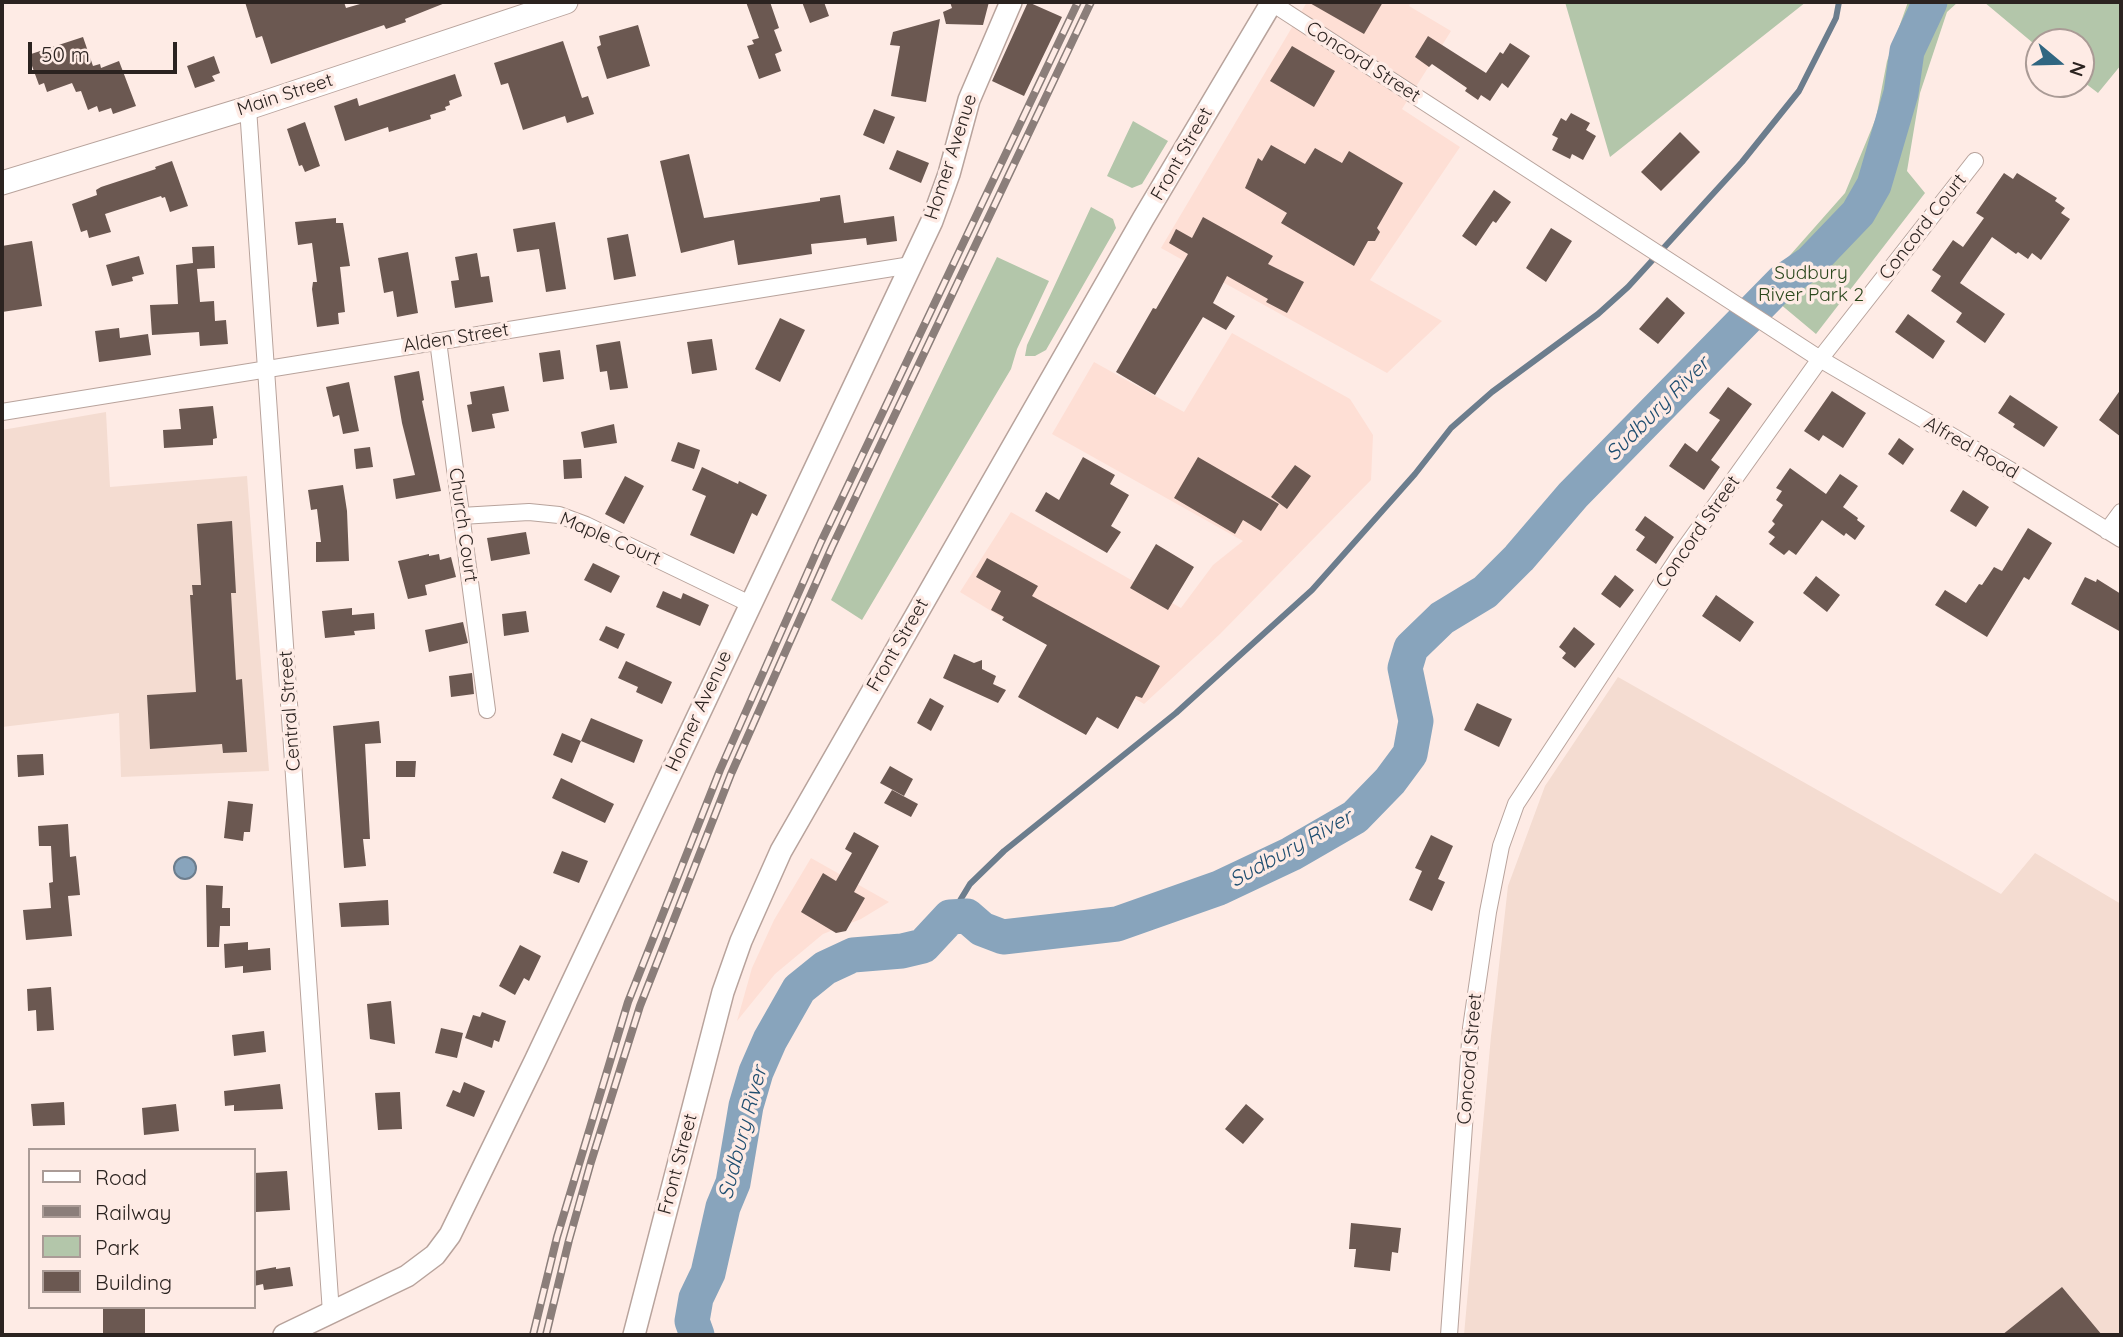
<!DOCTYPE html>
<style>
body{margin:0}
#map{position:relative;width:2123px;height:1337px;overflow:hidden;background:#feebe5;font-family:Quicksand,sans-serif}
canvas{display:block}
.frame{position:absolute;inset:0;border:4px solid #2b2320;pointer-events:none}
.legend{position:absolute;left:28px;top:1148px;width:228px;height:161px;box-sizing:border-box;background:#feebe5;border:2px solid #aa9b96;margin:0;padding:9px 12px;list-style:none;font-size:21px;color:#2b2320}
.legend li{display:flex;align-items:center;gap:14px;height:35px}
.legend b{width:35px;border:2px solid #aa9b96}
.north{position:absolute;left:2025px;top:28px;width:70px;height:70px;box-sizing:border-box;background:#feebe5;border:2px solid #aa9b96;border-radius:50%;rotate:109deg;font-size:19px;font-weight:700;line-height:28px;text-align:center;color:#2b2320}
.north::after{content:'';display:block;margin:auto;width:24px;height:32px;background:#306681;clip-path:polygon(50% 0,100% 100%,50% 72%,0 100%)}
.scale{position:absolute;left:28px;top:42px;width:149px;height:32px;box-sizing:border-box;border:4px solid #2b2320;border-top:0;padding-left:9px;font-size:21px;line-height:24px;white-space:nowrap;color:#2b2320;-webkit-text-stroke:5px #feebe5;paint-order:stroke}
</style>
<div id="map">
<canvas width="2123" height="1337"></canvas>
<div class="frame"></div>
<ul class="legend">
<li><b style="height:9px;background:#fff"></b>Road</li>
<li><b style="height:9px;background:#8b7e7a"></b>Railway</li>
<li><b style="height:19px;background:#b3c6aa"></b>Park</li>
<li><b style="height:19px;background:#6b5851"></b>Building</li>
</ul>
<div class="north">N</div>
<div class="scale">50 m</div>
</div>
<script>
const ctx = document.querySelector('canvas').getContext('2d');
ctx.lineJoin = 'round';
function fill(path, color) {
  ctx.fillStyle = color;
  ctx.fill(path, 'evenodd');
}
function shape(rows) {
  const path = new Path2D();
  for (const r of rows) {
    if (r.length === 3) {
      path.moveTo(r[0] + r[2], r[1]);
      path.arc(r[0], r[1], r[2], 0, 2 * Math.PI);
      continue;
    }
    path.moveTo(r[0], r[1]);
    for (let i = 2; i < r.length; i += 2) path.lineTo(r[i], r[i + 1]);
  }
  return path;
}
function stroke(path, color, width, dash) {
  ctx.strokeStyle = color;
  ctx.lineWidth = width;
  ctx.lineCap = dash ? 'butt' : 'round';
  ctx.setLineDash(dash || []);
  ctx.stroke(path);
}
function write(font, color, halo, rows, align = 'center') {
  ctx.font = font + ' Quicksand,sans-serif';
  ctx.lineWidth = 7;
  ctx.setLineDash([]);
  ctx.textBaseline = 'middle';
  ctx.strokeStyle = halo;
  ctx.fillStyle = color;
  for (const [text, x, y, turn = 0] of rows) {
    ctx.save();
    ctx.translate(x, y);
    ctx.rotate((+turn || 0) * Math.PI / 180);
    ctx.textAlign = isNaN(turn) ? turn : align;
    if (halo) ctx.strokeText(text, 0, 0);
    ctx.fillText(text, 0, 0);
    ctx.restore();
  }
}
fill(shape([
 [1307,2,1411,2,1409,6,1451,31,1402,109,1460,147,1370,280,1442,321,1387,373,1161,248],
 [1232,333,1350,399,1373,435,1371,480,1220,634,1144,704,960,592,1011,512,1181,608,1213,565,1243,541,1052,434,1094,362,1184,412],
 [811,858,889,902,861,919,823,934,775,974,737,1021,752,968,774,920]
]), '#fedfd5');
fill(shape([
 [106,412,110,487,247,476,269,771,121,777,119,713,2,727,2,430],
 [1618,677,2001,894,2035,853,2121,904,2121,1335,1464,1335,1491,1036,1508,886,1545,786]
]), '#f4dcd1');
fill(shape([
 [1565,2,1806,2,1610,157],
 [1908,2,1958,2,1947,12,1920,93,1907,171,1925,193,1816,334,1761,288,1845,193,1876,118,1887,61],
 [1984,2,2121,2,2121,65,2098,93,2081,80,2081,42,2039,42,2039,48],
 [1133,121,1168,141,1142,184,1132,188,1107,176],
 [1091,207,1113,219,1116,228,1046,350,1035,356,1025,356,1027,345],
 [997,257,1049,281,1017,349,1011,369,862,620,831,600]
]), '#b3c6aa');
const water = shape([
 [185,868,11]
]);
fill(water, '#88a4bc');
stroke(water, '#6c7d8d', 2);
stroke(shape([
 [950,917,970,884,1004,851,1176,713,1312,590,1415,474,1451,428,1492,392,1598,314,1628,287,1742,162,1799,91,1836,18,1839,2]
]), '#6c7d8d', 6);
stroke(shape([
 [697,1335,692,1321,696,1298,708,1273,723,1207,733,1183,746,1106,756,1072,770,1040,799,989,825,968,853,955,902,951,923,946,950,917,967,916,982,929,1003,937,1117,924,1219,888,1291,854,1355,817,1390,781,1410,754,1416,721,1405,668,1411,648,1442,618,1485,592,1519,558,1573,495,1782,282,1810,263,1858,213,1874,185,1901,93,1907,51,1930,2]
]), '#88a4bc', 35);
fill(shape([
 [245,2,344,2,346,8,367,2,445,3,405,19,406,22,386,29,384,25,271,64,262,36,256,38],
 [746,2,770,2,779,28,774,30,782,51,775,54,781,71,759,79,747,46,754,44,752,40,759,38],
 [802,2,824,2,829,16,810,23],
 [950,2,989,2,983,25,946,24,943,12,952,8],
 [1028,2,1062,17,1024,96,992,81],
 [1308,2,1383,2,1364,34],
 [940,19,926,102,891,96,900,46,890,45,893,32],
 [638,25,650,66,607,79,597,47,601,45,599,36],
 [1428,36,1486,73,1500,52,1503,54,1510,43,1530,56,1508,88,1502,83,1490,101,1481,95,1478,100,1465,91,1467,88,1432,64,1429,67,1415,57],
 [83,37,93,66,100,64,101,68,119,61,136,106,113,114,111,108,99,112,97,106,88,110,81,91,76,92,72,83,47,92,44,83,39,85,28,55],
 [563,41,582,98,588,96,594,114,567,123,565,116,523,130,508,83,501,85,494,63],
 [1292,46,1335,71,1314,107,1270,81],
 [214,56,220,73,212,76,215,81,195,88,187,66],
 [455,74,462,96,449,101,450,105,445,107,446,110,430,115,431,119,389,132,388,127,345,141,334,106,357,98,359,106],
 [874,109,895,117,884,144,863,135],
 [1571,113,1590,123,1586,130,1596,136,1583,160,1572,154,1570,159,1552,150,1558,138,1552,135,1561,118,1566,121],
 [305,122,320,166,305,172,302,165,299,166,287,129],
 [1680,132,1700,152,1661,191,1641,172],
 [1271,145,1305,164,1315,148,1342,163,1349,151,1403,183,1377,228,1380,232,1375,241,1368,241,1354,266,1281,223,1287,213,1245,188,1258,158,1262,161],
 [897,150,929,163,921,183,889,169],
 [689,154,704,218,820,201,820,198,840,195,844,223,894,216,897,241,867,245,866,238,811,244,812,254,738,265,734,240,681,253,660,161],
 [172,161,188,206,170,212,165,197,162,198,161,196,105,214,111,232,89,238,87,230,81,232,72,204,97,195,96,190,101,187,156,169,155,167],
 [2004,173,2013,179,2017,173,2057,198,2055,201,2065,208,2061,213,2070,219,2041,260,2032,253,2028,259,2018,252,2016,254,1992,237,1960,283,2005,314,1985,343,1956,322,1962,313,1931,291,1941,276,1932,270,1953,240,1963,247,1984,218,1976,213],
 [1494,190,1511,202,1496,223,1493,221,1476,246,1462,236],
 [1203,217,1273,256,1268,264,1304,282,1287,313,1266,302,1268,299,1227,276,1213,303,1235,316,1226,330,1203,317,1155,395,1116,372,1153,308,1156,309,1188,254,1169,243,1176,229,1192,238],
 [336,218,336,223,343,223,350,266,340,267,345,312,338,313,339,324,317,327,312,289,313,282,317,282,312,243,298,245,295,222],
 [555,222,566,289,546,292,539,249,517,252,513,229],
 [1551,228,1572,241,1546,282,1526,268],
 [628,234,636,276,614,280,607,238],
 [32,241,42,306,2,312,2,246],
 [214,246,215,268,197,269,200,302,214,301,215,321,226,320,228,344,200,346,199,332,152,335,150,305,178,304,176,265,193,263,192,247],
 [408,252,418,313,397,317,393,291,384,293,378,258],
 [477,253,481,277,489,276,493,302,455,308,451,281,459,280,455,257],
 [139,256,144,274,132,277,133,281,112,286,106,265],
 [1667,297,1685,313,1658,344,1639,329],
 [1908,314,1945,341,1933,359,1895,332],
 [780,318,805,330,780,382,755,369],
 [119,328,120,338,148,334,151,355,99,362,95,331],
 [712,339,717,370,692,374,687,342],
 [620,341,628,388,610,390,607,371,600,372,596,345],
 [560,350,564,379,543,382,539,353],
 [419,371,424,400,422,401,441,491,396,499,393,479,415,475,402,423,394,376],
 [349,382,359,431,343,434,339,415,333,417,326,387],
 [504,386,509,411,492,414,495,428,472,432,467,405,472,404,470,392],
 [1728,387,1752,404,1711,460,1720,467,1704,490,1669,466,1685,443,1697,452,1720,420,1709,413],
 [2121,389,2121,437,2099,420],
 [1832,391,1866,413,1843,448,1823,435,1819,441,1804,431],
 [2010,395,2058,427,2044,447,2013,427,2015,424,1998,413],
 [213,406,217,438,213,439,213,445,164,448,163,430,181,429,179,409],
 [614,424,617,443,584,448,581,432],
 [1899,438,1914,449,1903,465,1888,454],
 [678,442,700,450,694,469,671,461],
 [370,447,373,467,356,469,354,449],
 [1083,457,1115,475,1110,484,1129,495,1111,526,1121,532,1107,553,1035,511,1046,492,1059,500],
 [1198,457,1279,504,1261,531,1243,520,1235,534,1174,498],
 [581,459,582,478,564,479,563,460],
 [1295,465,1311,476,1287,509,1271,497],
 [702,467,738,484,739,481,767,495,757,516,752,513,734,554,690,535,706,496,692,490],
 [1790,468,1826,494,1840,474,1858,486,1843,507,1858,518,1857,520,1865,526,1855,540,1846,533,1844,536,1822,520,1796,555,1789,550,1784,555,1769,544,1775,537,1768,532,1775,524,1772,521,1783,505,1776,500,1782,491,1776,488],
 [625,476,644,486,624,524,605,514],
 [343,485,347,511,349,561,316,562,316,542,321,542,317,509,311,510,308,490],
 [1963,490,1989,507,1976,527,1950,511],
 [1645,516,1674,537,1656,564,1636,550,1645,537,1635,530],
 [232,521,236,593,231,593,236,680,242,679,247,752,223,753,222,744,150,749,147,695,196,692,190,595,193,595,192,585,201,585,197,524],
 [2028,528,2052,543,2029,580,2024,577,1987,637,1935,605,1945,590,1966,603,1979,584,1982,585,1994,567,2002,571],
 [526,532,530,554,491,561,487,538],
 [1156,544,1194,567,1168,610,1130,588],
 [429,554,429,556,439,554,440,560,451,557,456,577,425,585,427,595,408,599,398,561],
 [987,558,1038,586,1032,596,1160,666,1142,698,1136,696,1118,729,1097,717,1086,735,1018,697,1047,645,1002,620,1004,617,991,610,1001,591,976,577],
 [593,563,620,576,611,593,584,580],
 [1615,575,1634,590,1620,608,1601,594],
 [1816,576,1840,595,1827,612,1803,593],
 [2085,577,2096,582,2097,579,2121,594,2121,632,2071,604],
 [663,591,681,599,683,593,709,605,700,626,656,607],
 [1716,595,1754,622,1740,642,1702,616],
 [352,608,352,615,374,613,375,629,354,631,355,635,325,638,322,611],
 [526,611,529,632,504,636,502,614],
 [463,622,468,643,429,652,425,630],
 [606,626,625,634,618,649,599,640],
 [1574,627,1595,644,1575,668,1562,658,1566,653,1559,647],
 [954,654,974,663,982,660,982,669,996,676,993,684,1006,690,998,703,943,678],
 [626,661,672,682,662,704,636,692,638,687,618,678],
 [472,673,474,694,451,697,449,676],
 [930,698,944,706,931,731,917,723],
 [1477,703,1512,719,1499,747,1464,730],
 [591,718,643,740,634,763,581,741],
 [379,721,381,743,365,744,370,839,363,839,366,866,344,868,333,726],
 [562,733,581,741,572,763,553,755],
 [43,754,44,775,18,777,17,755],
 [396,761,416,761,415,777,396,777],
 [890,766,913,779,904,796,880,783],
 [561,778,614,804,605,823,552,798],
 [892,790,918,804,911,817,884,803],
 [228,801,253,804,250,832,244,832,243,841,224,838],
 [68,824,70,857,76,856,80,895,68,896,72,936,26,940,23,910,51,908,49,883,53,882,51,846,39,846,38,826],
 [854,832,879,846,854,892,865,898,846,931,836,933,801,912,823,873,836,881,852,853,845,849],
 [1431,835,1453,846,1438,879,1445,882,1432,911,1409,900,1422,871,1415,868],
 [562,851,588,861,579,883,553,873],
 [206,885,223,886,222,908,230,908,230,926,220,926,219,947,207,947],
 [388,900,389,925,341,927,339,903],
 [248,942,248,950,270,948,271,970,243,973,243,966,225,968,224,944],
 [520,945,541,956,529,981,524,978,515,995,499,986],
 [51,987,54,1030,37,1031,36,1010,28,1011,27,989],
 [391,1001,395,1044,370,1039,367,1004],
 [482,1012,506,1021,499,1042,494,1040,492,1048,465,1038,473,1015,480,1017],
 [441,1028,463,1033,457,1058,435,1053],
 [264,1031,266,1052,234,1056,232,1035],
 [464,1082,485,1091,474,1117,446,1106,453,1090,460,1093],
 [280,1084,283,1109,234,1111,234,1105,225,1106,224,1091],
 [400,1092,402,1129,378,1130,375,1093],
 [64,1102,65,1125,33,1126,31,1104],
 [176,1104,179,1131,144,1135,142,1108],
 [1246,1104,1264,1119,1243,1144,1225,1129],
 [287,1171,290,1210,256,1212,254,1173],
 [1351,1223,1401,1228,1398,1253,1392,1252,1390,1271,1354,1267,1356,1249,1349,1249],
 [276,1267,276,1269,290,1267,293,1286,264,1290,263,1284,254,1286,254,1271],
 [2062,1287,2102,1335,2002,1335],
 [103,1307,145,1307,145,1335,103,1335]
]), '#6b5851');
const minor = shape([
 [1272,3,1820,359,2010,470,2121,539],
 [248,108,331,1313],
 [438,341,487,710],
 [2,412,911,265],
 [461,516,529,512,559,515,586,525,750,604],
 [2107,531,2121,512],
 [1449,1335,1471,1028,1488,912,1501,846,1516,804,1680,555,1820,359,1975,161]
]);
const tertiary = shape([
 [284,1335,407,1276,435,1255,450,1235,535,1061,932,221,949,174,969,100,1011,2],
 [634,1335,723,992,741,941,781,851,1143,219,1272,2]
]);
const secondary = shape([
 [2,183,248,108,566,2]
]);
stroke(minor, '#b8a39c', 18);
stroke(tertiary, '#b8a39c', 24);
stroke(secondary, '#b8a39c', 25);
stroke(minor, '#fff', 16);
stroke(tertiary, '#fff', 21);
stroke(secondary, '#fff', 23);
const rail = shape([
 [533,1335,557,1237,628,1002,720,770,821,542,1078,2],
 [546,1335,569,1240,591,1162,640,1006,731,774,832,547,1091,2]
]);
stroke(rail, '#8b7e7a', 8);
stroke(rail, '#feebe5', 5, [16]);
write('19px', '#2b2320', '#feebe5', [
 ["Concord Street",1363,62,33],
 ["Main Street",285,95,-18],
 ["Front Street",1182,154,-60],
 ["Homer Avenue",951,157,-72],
 ["Concord Court",1923,227,-52],
 ["Alden Street",456,338,-9],
 ["Alfred Road",1971,448,30],
 ["Church Court",463,525,82],
 ["Concord Street",1698,532,-55],
 ["Maple Court",610,539,23],
 ["Front Street",898,645,-60],
 ["Central Street",290,711,-94],
 ["Homer Avenue",699,711,-65],
 ["Concord Street",1470,1059,-85],
 ["Front Street",678,1164,-75]
]);
write('19px', '#2a471c', '#feebe5', [
 ["Sudbury",1811,273],
 ["River Park 2",1811,295]
]);
write('italic 21px', '#1f4e70', '#feebe5', [
 ["Sudbury River",1658,409,-45],
 ["Sudbury River",1291,849,-29],
 ["Sudbury River",743,1133,-75]
]);
</script>
